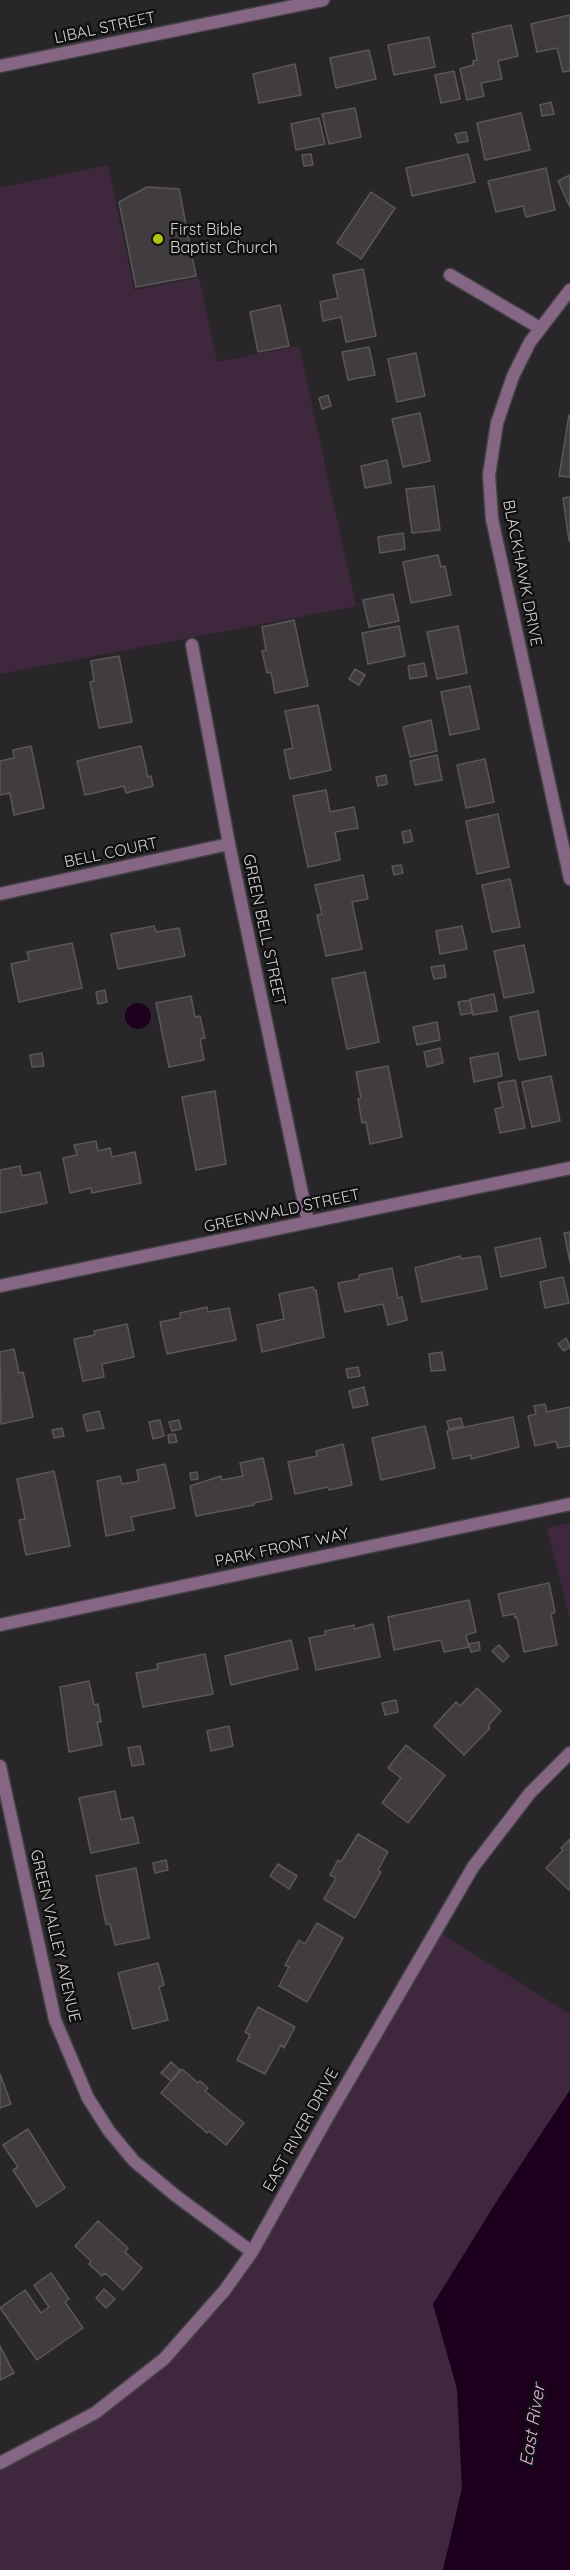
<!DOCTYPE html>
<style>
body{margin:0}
canvas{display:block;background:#292629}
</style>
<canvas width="570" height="2570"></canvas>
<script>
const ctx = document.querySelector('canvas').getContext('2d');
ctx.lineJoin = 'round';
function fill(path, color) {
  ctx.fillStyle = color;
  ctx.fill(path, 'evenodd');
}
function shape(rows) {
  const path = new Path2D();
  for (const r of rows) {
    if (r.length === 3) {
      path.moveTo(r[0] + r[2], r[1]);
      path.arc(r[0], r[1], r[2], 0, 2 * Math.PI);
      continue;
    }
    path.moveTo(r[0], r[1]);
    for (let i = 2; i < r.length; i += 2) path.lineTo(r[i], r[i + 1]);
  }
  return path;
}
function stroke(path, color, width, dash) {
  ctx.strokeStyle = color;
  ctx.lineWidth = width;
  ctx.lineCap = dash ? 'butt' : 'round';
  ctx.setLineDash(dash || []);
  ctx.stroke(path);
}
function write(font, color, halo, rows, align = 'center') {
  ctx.font = font + ' Quicksand,sans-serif';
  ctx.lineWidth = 5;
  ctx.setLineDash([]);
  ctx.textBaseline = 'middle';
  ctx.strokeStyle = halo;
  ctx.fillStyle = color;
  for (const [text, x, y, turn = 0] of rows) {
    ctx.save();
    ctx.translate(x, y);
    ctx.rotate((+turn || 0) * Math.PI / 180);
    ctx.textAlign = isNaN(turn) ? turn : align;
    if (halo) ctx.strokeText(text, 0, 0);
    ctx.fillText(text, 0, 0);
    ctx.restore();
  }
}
fill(shape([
 [108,165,134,290,199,278,217,362,299,346,356,606,0,674,0,188],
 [570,1523,570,1618,547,1528],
 [435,1930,570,2014,570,2090,502,2193,433,2304,457,2389,462,2488,443,2570,0,2570,0,2463,95,2413,164,2359,225,2290]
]), '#3f283e');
fill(shape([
 [138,1016,13],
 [570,2090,570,2570,443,2570,462,2488,457,2389,433,2304,502,2193]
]), '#1d001e');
const building = shape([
 [570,15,570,71,563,72,557,48,537,52,531,24,570,15],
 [511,25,518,56,498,61,502,79,481,83,484,96,467,100,460,69,473,65,473,61,477,60,472,34,511,25],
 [429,37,435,67,394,75,388,45,429,37],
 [369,50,376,79,336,88,330,58,369,50],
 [295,64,301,95,259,103,253,74,295,64],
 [454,71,460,99,441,103,435,75,454,71],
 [551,102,554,114,542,116,540,105,551,102],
 [355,108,361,137,329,144,322,114,355,108],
 [521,113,530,150,485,160,477,123,521,113],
 [319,118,325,144,296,150,291,124,319,118],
 [466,132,468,141,458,143,455,134,466,132],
 [311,154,313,165,304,166,302,155,311,154],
 [468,154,475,182,412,196,406,168,468,154],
 [546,168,555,210,526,217,523,206,496,212,488,181,546,168],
 [570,175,570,207,558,181,570,175],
 [147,187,179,189,196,276,136,287,119,202,147,187],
 [371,192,395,208,361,259,337,243,371,192],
 [363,269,376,336,346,342,341,317,323,321,320,302,338,298,333,275,363,269],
 [280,305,289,346,258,352,250,312,280,305],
 [369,347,375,375,348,380,342,352,369,347],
 [416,353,425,396,397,402,388,359,416,353],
 [328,395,331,406,322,409,319,398,328,395],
 [420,413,430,461,403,467,392,419,420,413],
 [569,415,570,415,570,477,559,476,569,415],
 [387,460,391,483,365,488,361,466,387,460],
 [434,486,440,530,412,533,406,489,434,486],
 [570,497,570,541,569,541,563,498,570,497],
 [403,533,405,549,380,553,378,537,403,533],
 [438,555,441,567,445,566,451,595,411,603,403,562,438,555],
 [393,594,399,621,369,627,363,600,393,594],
 [294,620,308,686,275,693,271,672,267,673,262,651,266,650,262,627,294,620],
 [399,626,405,656,368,664,362,633,399,626],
 [458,626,467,673,437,679,427,632,458,626],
 [119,656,132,722,99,728,90,682,94,681,91,661,119,656],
 [424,663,427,676,410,679,408,666,424,663],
 [355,669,365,675,359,685,349,679,355,669],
 [470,686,479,729,450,735,441,692,470,686],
 [318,705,331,770,290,779,284,750,293,748,285,711,318,705],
 [431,720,437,751,410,757,403,727,431,720],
 [31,746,44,808,14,815,10,793,0,795,0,761,14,758,13,750,31,746],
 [141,746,148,777,151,776,153,786,126,793,124,786,85,795,77,761,141,746],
 [437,755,442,780,415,785,410,761,437,755],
 [485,759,494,802,466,808,457,765,485,759],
 [386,775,387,784,378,786,376,777,386,775],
 [326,790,330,812,354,807,358,828,335,832,340,860,308,867,293,796,326,790],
 [498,814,509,867,477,874,466,821,498,814],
 [410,830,413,841,404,843,402,832,410,830],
 [401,865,403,873,394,875,392,866,401,865],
 [363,875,368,899,352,902,362,949,326,956,317,915,322,914,315,885,363,875],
 [510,879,520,927,492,932,482,885,510,879],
 [154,926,156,932,179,928,185,956,118,969,111,934,154,926],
 [462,926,467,949,440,954,436,931,462,926],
 [72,943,82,988,19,1002,11,964,29,960,27,952,72,943],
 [524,945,534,992,504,998,494,951,524,945],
 [444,965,446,977,434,979,431,967,444,965],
 [365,972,379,1042,347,1049,332,979,365,972],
 [105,990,107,1002,98,1004,96,992,105,990],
 [494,994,497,1011,473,1015,470,999,494,994],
 [191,996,195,1017,200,1016,205,1038,200,1039,204,1060,169,1067,156,1003,191,996],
 [470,1000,472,1013,461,1015,458,1002,470,1000],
 [538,1011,546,1055,519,1060,510,1017,538,1011],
 [437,1022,440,1040,417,1045,413,1027,437,1022],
 [440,1048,443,1063,427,1067,424,1052,440,1048],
 [42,1053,44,1066,32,1067,30,1055,42,1053],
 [498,1053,502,1076,474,1082,470,1058,498,1053],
 [388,1066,402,1137,370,1144,366,1122,362,1123,358,1099,361,1098,356,1072,388,1066],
 [551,1076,560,1121,532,1127,522,1082,551,1076],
 [515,1080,525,1128,500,1133,495,1109,503,1107,498,1083,515,1080],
 [215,1091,226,1164,196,1170,182,1097,215,1091],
 [96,1141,98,1151,110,1148,112,1157,135,1152,141,1183,92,1193,91,1188,70,1193,63,1158,77,1155,74,1145,96,1141],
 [20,1166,22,1176,40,1172,47,1203,0,1213,0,1170,20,1166],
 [570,1232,570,1262,564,1233,570,1232],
 [540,1238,546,1267,501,1277,495,1248,540,1238],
 [460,1256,461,1259,480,1256,487,1289,422,1302,415,1268,460,1256],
 [392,1268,398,1298,402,1297,407,1320,388,1325,383,1304,345,1312,338,1283,359,1279,359,1275,392,1268],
 [563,1277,569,1303,545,1308,540,1282,563,1277],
 [313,1287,314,1290,316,1290,324,1337,262,1352,257,1325,284,1319,279,1294,313,1287],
 [207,1307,208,1312,229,1308,236,1340,167,1354,160,1322,180,1318,180,1313,207,1307],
 [127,1324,134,1357,102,1364,104,1377,83,1381,74,1339,95,1335,94,1331,127,1324],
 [566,1338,570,1347,564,1351,558,1344,566,1338],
 [14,1349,19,1373,23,1372,33,1417,1,1424,0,1352,14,1349],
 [442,1352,445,1370,431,1371,429,1354,442,1352],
 [358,1367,360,1376,348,1378,346,1369,358,1367],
 [364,1387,368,1405,353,1408,349,1391,364,1387],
 [545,1404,547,1412,570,1407,570,1446,558,1448,556,1441,535,1446,528,1416,536,1414,534,1406,545,1404],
 [99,1411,104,1428,87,1431,83,1415,99,1411],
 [513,1417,519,1447,471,1459,471,1455,453,1459,447,1431,513,1417],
 [461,1418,463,1426,449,1429,447,1421,461,1418],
 [160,1420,164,1436,153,1439,149,1422,160,1420],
 [179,1420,181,1429,172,1431,169,1422,179,1420],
 [425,1426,435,1468,381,1480,372,1438,425,1426],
 [62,1428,64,1436,54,1438,52,1430,62,1428],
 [175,1434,177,1442,169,1443,168,1435,175,1434],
 [343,1444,352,1485,329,1490,328,1487,295,1494,288,1462,317,1456,316,1451,343,1444],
 [263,1458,272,1499,254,1503,254,1505,196,1516,190,1486,221,1476,222,1480,243,1476,240,1463,263,1458],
 [165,1464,175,1508,131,1517,134,1530,106,1536,97,1481,120,1476,122,1484,139,1481,137,1470,165,1464],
 [54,1471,70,1546,26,1555,19,1520,25,1519,17,1479,54,1471],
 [197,1472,198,1479,191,1480,190,1473,197,1472],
 [549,1583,555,1612,551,1614,557,1645,524,1652,517,1617,515,1618,514,1614,503,1616,498,1594,549,1583],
 [469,1600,476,1632,466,1635,469,1647,444,1652,441,1640,394,1650,388,1617,469,1600],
 [373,1624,380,1657,316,1670,309,1638,325,1635,325,1631,354,1625,354,1629,373,1624],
 [291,1640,298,1669,231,1685,225,1656,291,1640],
 [479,1642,480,1650,471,1652,469,1644,479,1642],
 [499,1645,509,1656,503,1662,492,1651,499,1645],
 [205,1654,213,1694,143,1707,136,1673,158,1669,157,1664,205,1654],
 [89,1681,94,1705,98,1704,101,1722,97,1722,102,1745,69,1752,60,1687,89,1681],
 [477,1688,501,1711,488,1726,490,1728,464,1755,434,1726,456,1702,460,1706,477,1688],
 [396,1700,398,1712,385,1715,382,1703,396,1700],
 [229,1726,233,1746,211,1751,207,1731,229,1726],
 [406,1745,445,1775,408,1823,382,1803,401,1778,388,1768,406,1745],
 [140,1746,144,1764,132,1766,128,1748,140,1746],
 [115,1791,121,1820,133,1817,139,1843,91,1853,79,1798,115,1791],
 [358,1834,388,1852,378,1870,381,1872,355,1918,324,1899,336,1878,330,1875,338,1860,341,1862,358,1834],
 [570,1839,570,1889,569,1890,546,1868,563,1850,561,1848,570,1839],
 [166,1860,168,1870,155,1873,153,1863,166,1860],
 [278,1864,297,1876,289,1889,270,1876,278,1864],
 [136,1868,149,1938,115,1945,110,1924,106,1924,96,1876,136,1868],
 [317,1923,343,1938,307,2002,279,1986,289,1967,285,1965,299,1940,305,1944,317,1923],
 [158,1963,164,1985,159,1987,168,2020,133,2029,118,1973,158,1963],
 [258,2007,295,2027,284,2048,281,2045,265,2074,237,2060,250,2035,245,2032,258,2007],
 [171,2062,180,2070,171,2081,161,2073,171,2062],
 [182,2069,198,2083,200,2081,208,2088,205,2091,244,2123,226,2145,209,2131,207,2133,161,2093,182,2069],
 [0,2074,11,2104,0,2108,0,2074],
 [28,2129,65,2188,37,2207,13,2170,18,2167,3,2145,28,2129],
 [98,2221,128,2248,125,2252,142,2268,123,2290,105,2273,102,2276,89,2264,91,2261,75,2246,98,2221],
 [51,2273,69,2299,65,2302,83,2328,37,2360,0,2308,25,2290,41,2313,49,2307,34,2285,51,2273],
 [104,2289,115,2299,106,2308,96,2298,104,2289],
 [0,2346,14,2373,0,2380,0,2346]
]);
fill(building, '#403c40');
stroke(building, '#5a575a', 1.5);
const minor = shape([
 [450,275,540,328],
 [570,290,530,342,513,376,497,423,489,475,492,519,570,879],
 [192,645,229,844,308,1222],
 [0,894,229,844],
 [0,1286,570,1168],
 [0,1625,570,1504],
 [0,1766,55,2020,88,2098,109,2131,134,2161,176,2196,252,2252],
 [0,2463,95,2413,164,2359,225,2290,252,2252,327,2118,473,1867,530,1793,570,1753]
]);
const tertiary = shape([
 [0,66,323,0]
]);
stroke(minor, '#444244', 15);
stroke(tertiary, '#444244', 15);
stroke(minor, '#866685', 12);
stroke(tertiary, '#866685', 12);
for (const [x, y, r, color] of [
 [158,239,6,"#aec509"]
]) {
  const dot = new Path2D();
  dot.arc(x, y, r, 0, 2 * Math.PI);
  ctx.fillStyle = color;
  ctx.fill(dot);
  stroke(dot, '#111011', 2);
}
write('16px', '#d4d2d3', '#111011', [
 ["LIBAL STREET",105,28,-12],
 ["BLACKHAWK DRIVE",522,573,79],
 ["BELL COURT",111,853,-12],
 ["GREEN BELL STREET",264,930,78],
 ["GREENWALD STREET",282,1211,-12],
 ["PARK FRONT WAY",282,1548,-12],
 ["GREEN VALLEY AVENUE",55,1936,77],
 ["EAST RIVER DRIVE",301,2130,-61]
]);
write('16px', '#d4d2d3', '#111011', [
 ["First Bible",170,230],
 ["Baptist Church",170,248]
], 'left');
write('italic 18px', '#ecade9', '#111011', [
 ["East River",533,2425,-81]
]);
</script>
